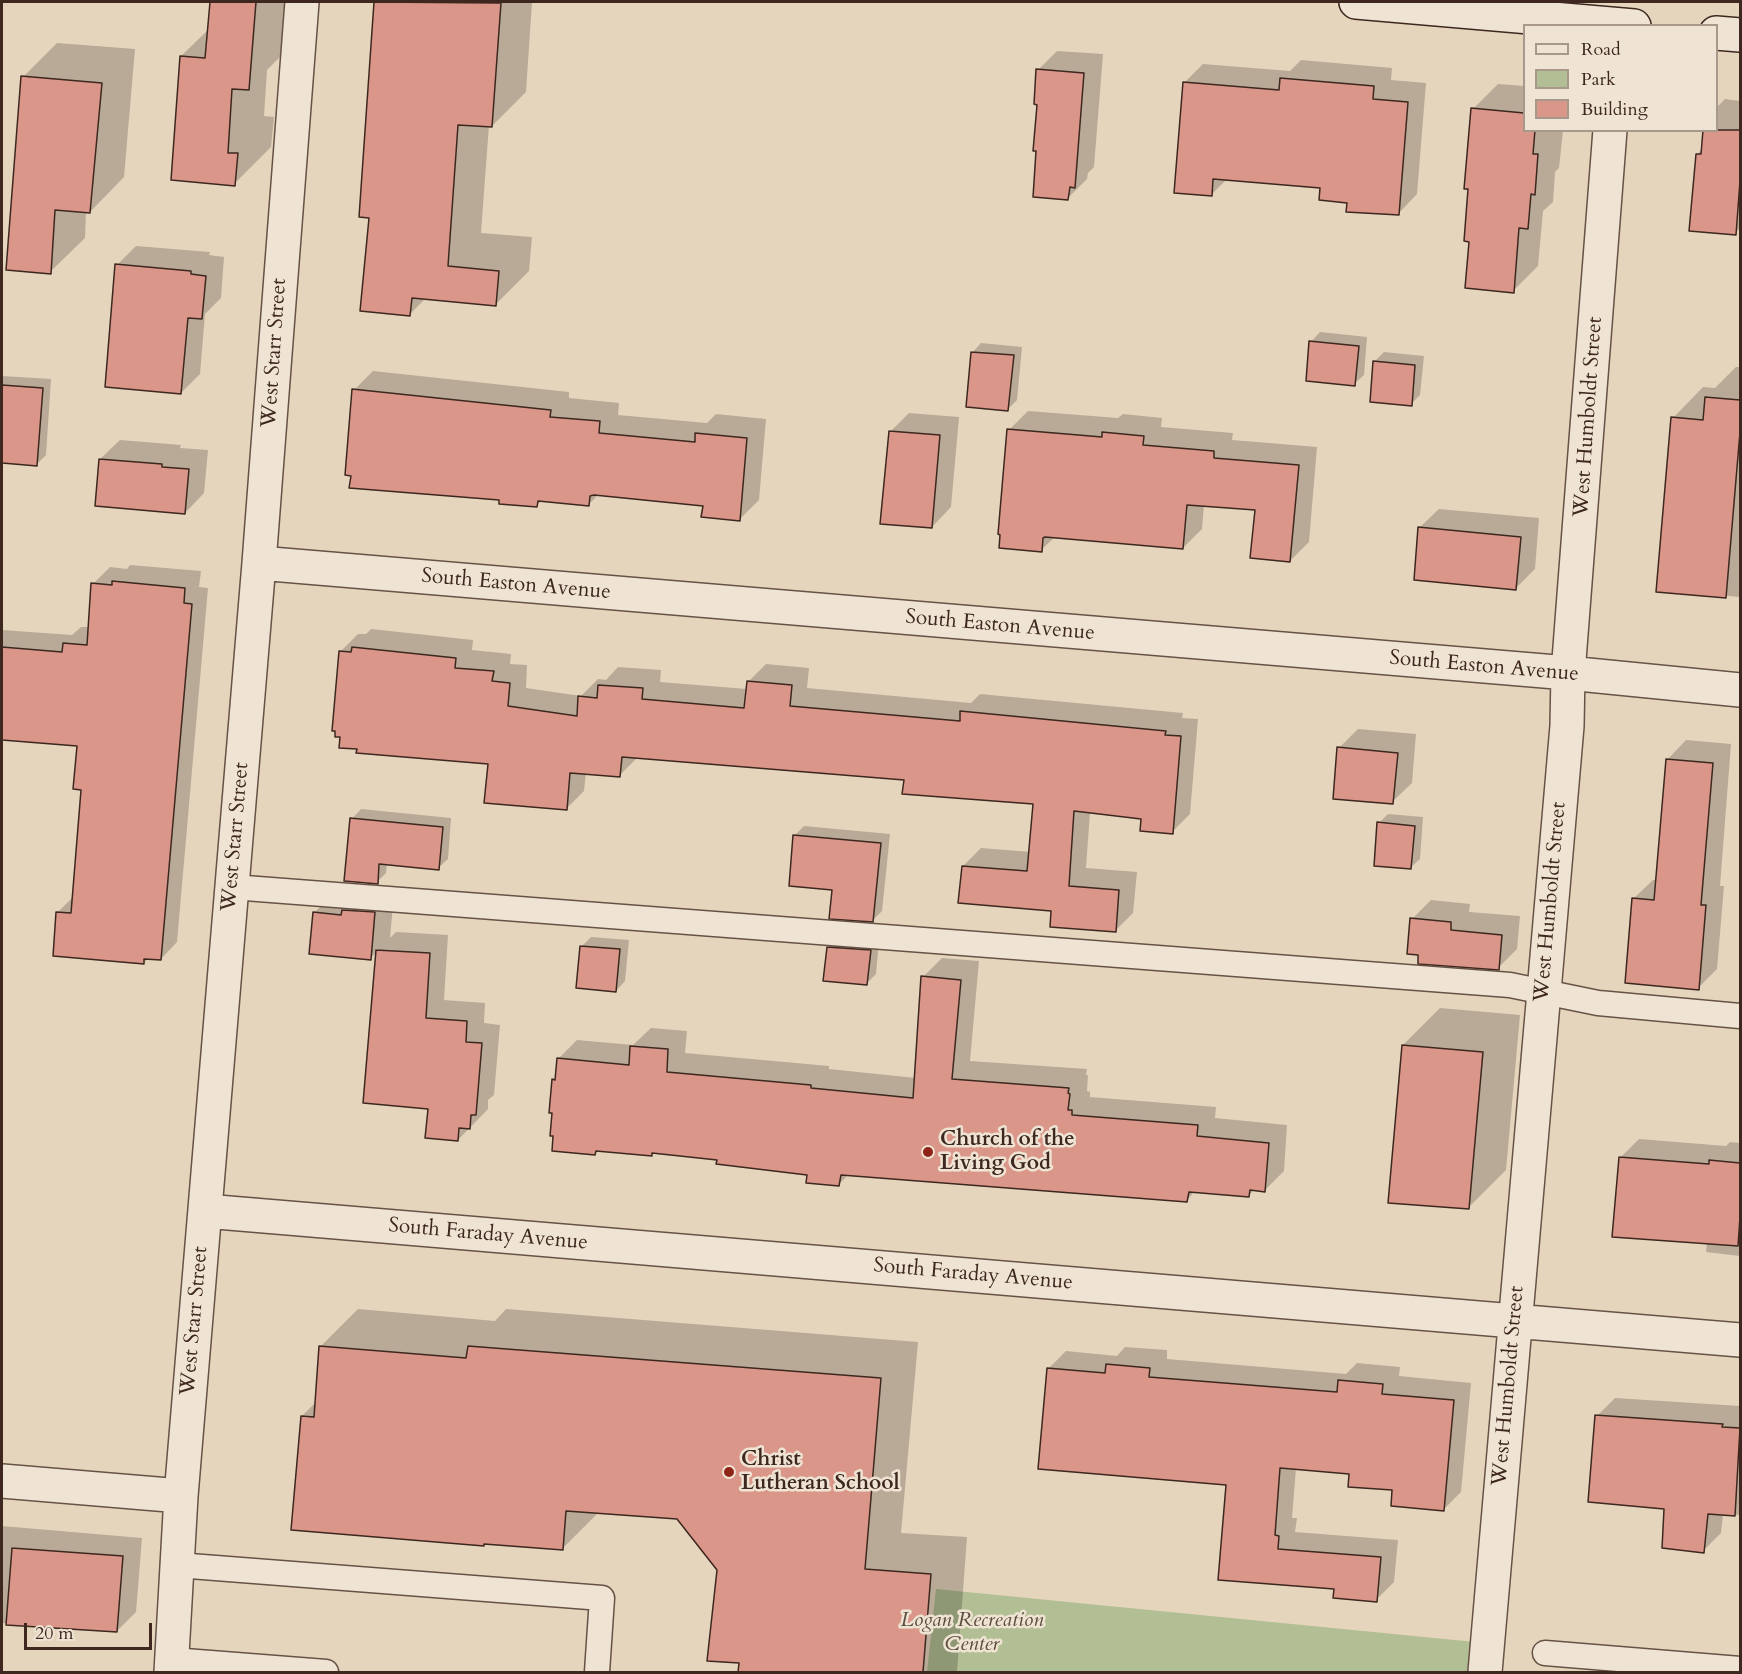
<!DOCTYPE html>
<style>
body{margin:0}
#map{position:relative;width:1742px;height:1674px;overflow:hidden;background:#e6d5bd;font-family:Cardo,serif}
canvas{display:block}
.frame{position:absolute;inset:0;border:3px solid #3d271f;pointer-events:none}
.legend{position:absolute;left:1523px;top:24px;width:195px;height:108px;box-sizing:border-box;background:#efe4d4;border:2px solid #a8988c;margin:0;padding:8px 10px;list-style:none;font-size:18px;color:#3d271f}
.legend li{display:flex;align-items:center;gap:12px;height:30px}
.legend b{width:30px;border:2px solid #a8988c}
.scale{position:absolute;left:24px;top:1623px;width:128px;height:27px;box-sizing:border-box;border:3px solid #3d271f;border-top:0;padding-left:8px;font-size:18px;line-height:21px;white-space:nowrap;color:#3d271f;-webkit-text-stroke:4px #efe4d4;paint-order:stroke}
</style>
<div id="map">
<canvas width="1742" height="1674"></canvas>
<div class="frame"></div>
<ul class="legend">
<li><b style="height:8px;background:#efe4d4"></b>Road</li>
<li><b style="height:16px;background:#b2be93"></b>Park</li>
<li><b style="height:16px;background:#d99689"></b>Building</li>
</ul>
<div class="scale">20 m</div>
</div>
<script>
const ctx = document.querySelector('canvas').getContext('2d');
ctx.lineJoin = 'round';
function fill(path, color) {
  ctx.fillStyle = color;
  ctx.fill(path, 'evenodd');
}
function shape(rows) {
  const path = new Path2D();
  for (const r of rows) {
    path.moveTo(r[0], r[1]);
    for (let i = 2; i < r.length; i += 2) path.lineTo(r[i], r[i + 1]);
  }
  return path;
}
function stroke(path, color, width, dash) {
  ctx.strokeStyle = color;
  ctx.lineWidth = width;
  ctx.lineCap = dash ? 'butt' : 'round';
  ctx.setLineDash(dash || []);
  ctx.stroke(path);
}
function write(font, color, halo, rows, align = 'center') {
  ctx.font = font + ' Cardo,serif';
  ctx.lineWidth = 5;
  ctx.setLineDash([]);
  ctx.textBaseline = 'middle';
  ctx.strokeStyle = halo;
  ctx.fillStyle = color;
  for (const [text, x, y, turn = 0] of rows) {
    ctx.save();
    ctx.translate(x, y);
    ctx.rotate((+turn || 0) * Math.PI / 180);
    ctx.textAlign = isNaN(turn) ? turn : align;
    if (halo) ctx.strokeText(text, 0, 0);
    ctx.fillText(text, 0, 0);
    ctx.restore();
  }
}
fill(shape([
 [936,1589,1475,1642,1473,1672,927,1672]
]), '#b2be93');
fill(shape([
 [211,2,290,2,286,51,267,70,264,116,274,117,271,147,234,184,181,56,209,29],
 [376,2,532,2,526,92,492,126,489,125,481,233,532,237,529,271,495,305,426,298,410,314,371,216,361,216],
 [57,43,135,49,124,177,90,212,86,211,85,238,50,272,23,77],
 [1057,51,1103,54,1094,167,1088,173,1087,179,1068,198,1038,104,1038,70],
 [1301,60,1392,68,1391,80,1426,83,1417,194,1398,214,1348,201,1322,186,1227,179,1211,195,1184,83,1203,64,1290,71],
 [1498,84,1524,86,1524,130,1563,130,1559,168,1555,172,1553,202,1543,211,1538,266,1513,291,1471,240,1473,109],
 [1725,99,1740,101,1740,228,1735,233,1698,154,1716,130,1716,108],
 [136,246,210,252,209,255,224,257,221,298,205,314,200,374,181,393,117,265],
 [1320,332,1367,337,1364,375,1354,384,1311,342],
 [981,343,1022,347,1017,400,1008,409,972,353],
 [1384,352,1424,356,1420,395,1411,404,1374,362],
 [1736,367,1740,367,1740,597,1657,590,1673,418,1703,387,1715,388],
 [373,371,569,392,569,398,619,403,618,415,707,423,716,414,766,419,759,500,740,519,705,504,599,494,588,505,542,500,537,505,501,498,354,390],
 [2,376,51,379,46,455,37,464,2,462],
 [1028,411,1118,418,1123,414,1162,418,1161,427,1233,433,1232,440,1317,447,1309,542,1290,561,1256,508,1204,505,1202,529,1183,548,1055,537,1041,550,1009,430],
 [909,413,959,417,951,507,932,527,890,432],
 [120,440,181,445,180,448,208,450,204,493,185,513,100,459],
 [1439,509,1539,518,1535,569,1516,588,1419,528],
 [130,565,201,571,199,587,208,588,177,942,161,959,148,958,144,963,58,912,73,897,83,788,79,745,2,739,2,630,72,635,81,627,90,627,93,584,110,567,127,569],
 [371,629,473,640,472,650,511,654,510,664,527,665,526,688,581,696,598,679,606,680,618,667,661,670,660,682,747,689,748,682,766,664,809,668,807,688,971,703,980,694,1183,713,1182,718,1198,719,1190,814,1172,832,1143,818,1090,812,1086,868,1137,872,1133,913,1115,931,1053,910,963,866,981,848,1031,852,1035,803,906,779,638,757,620,775,586,772,584,791,566,809,489,763,340,652,358,634,366,634],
 [1358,729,1416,734,1412,783,1392,802,1339,748],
 [1686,740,1731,744,1720,886,1724,886,1717,969,1698,988,1633,899,1653,880,1657,880,1667,760],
 [361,809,451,818,448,859,438,868,387,864,386,873,377,882,352,819],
 [1388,814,1423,817,1420,859,1410,868,1379,823],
 [804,826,890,834,882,911,873,920,833,889,795,835],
 [333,894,394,894,390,938,396,932,448,935,444,1000,485,1003,484,1023,500,1025,494,1095,488,1100,488,1109,458,1140,429,1107,378,951,370,958,314,913],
 [1431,900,1470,904,1469,912,1520,916,1517,949,1498,968,1412,919],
 [591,937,629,940,625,981,616,991,582,946],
 [837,938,879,941,876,974,867,983,828,948],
 [942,958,979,961,970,1061,1087,1069,1086,1075,1088,1075,1087,1091,1090,1092,1090,1097,1216,1107,1215,1118,1287,1125,1284,1171,1265,1190,1255,1189,1249,1195,1195,1191,1187,1200,849,1174,838,1185,809,1174,718,1158,654,1152,651,1154,598,1150,595,1153,553,1080,557,1076,558,1059,577,1040,633,1045,651,1028,687,1031,685,1053,829,1066,829,1069,916,1078,923,977],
 [1440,1008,1520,1015,1506,1170,1469,1207,1403,1045],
 [1639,1139,1726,1146,1730,1142,1740,1143,1740,1256,1706,1252,1707,1244,1620,1158],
 [358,1309,495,1321,506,1309,918,1342,901,1533,967,1537,957,1672,739,1672,740,1661,719,1569,678,1518,599,1512,562,1549,486,1542,484,1544,302,1416,316,1402,321,1346],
 [1125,1347,1167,1350,1167,1359,1346,1374,1357,1363,1400,1367,1399,1376,1471,1383,1461,1492,1443,1510,1350,1473,1296,1468,1292,1518,1297,1518,1295,1532,1398,1540,1394,1582,1376,1600,1336,1588,1220,1579,1228,1484,1048,1369,1066,1351,1117,1356],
 [1615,1398,1740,1406,1740,1515,1723,1514,1721,1533,1703,1551,1666,1508,1597,1416],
 [2,1526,142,1538,136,1612,117,1631,2,1623]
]), '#0003');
const building = shape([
 [210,2,256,2,249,90,232,89,228,153,238,153,235,186,171,180,180,56,205,58,210,2],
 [374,2,501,3,492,127,458,125,448,266,499,271,496,306,412,298,410,316,360,311,369,218,359,217,374,2],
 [1036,69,1084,73,1075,188,1070,187,1068,200,1033,197,1036,151,1033,151,1037,105,1034,104,1036,69],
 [21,76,102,83,90,213,55,210,51,274,6,270,21,76],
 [1280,78,1374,86,1373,99,1408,102,1399,215,1346,212,1347,203,1319,200,1320,188,1213,179,1212,196,1174,193,1183,82,1279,90,1280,78],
 [1471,108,1524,113,1524,130,1535,130,1533,154,1538,154,1535,195,1531,194,1528,229,1519,228,1514,293,1465,288,1469,242,1464,241,1468,189,1464,189,1471,108],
 [1703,130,1740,130,1740,181,1736,235,1689,231,1696,154,1701,154,1703,130],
 [115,264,191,271,191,274,206,276,202,319,188,318,181,394,105,387,115,264],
 [1309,341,1359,346,1355,386,1306,381,1309,341],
 [971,352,1014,355,1008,411,966,407,971,352],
 [1373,361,1415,365,1412,406,1370,402,1373,361],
 [2,385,43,388,37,466,2,463,2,385],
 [352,389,551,410,550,417,600,421,599,433,695,442,695,433,747,438,740,521,701,517,703,506,594,495,590,496,589,506,538,501,537,507,499,504,499,500,349,488,351,476,345,475,352,389],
 [1705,397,1740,400,1740,432,1726,598,1656,592,1671,417,1703,420,1705,397],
 [1007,429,1102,437,1102,432,1144,436,1143,445,1214,451,1214,458,1299,465,1290,562,1250,558,1255,510,1187,505,1183,549,1045,537,1043,538,1042,552,999,548,1000,535,998,534,1007,429],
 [889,431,940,435,932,528,880,524,889,431],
 [99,459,162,464,162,467,189,469,185,514,95,506,99,459],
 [1418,527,1521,537,1516,590,1414,580,1418,527],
 [112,581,185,588,184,603,192,604,161,960,144,959,144,964,53,956,56,912,71,913,81,790,73,789,77,746,2,740,2,647,62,652,63,643,87,645,91,583,112,585,112,581],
 [352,647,456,658,455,668,494,671,492,681,510,683,508,706,577,716,578,696,597,698,598,685,643,688,642,699,744,708,747,681,792,685,790,706,960,721,960,711,1166,731,1165,735,1181,736,1173,834,1140,831,1141,819,1074,811,1069,886,1119,890,1116,932,1050,927,1051,911,958,903,962,866,1027,871,1033,804,902,794,904,780,622,757,620,777,570,773,567,810,484,803,488,764,356,753,357,749,339,748,340,737,335,737,335,731,332,731,339,651,351,652,352,647],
 [1337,747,1398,753,1393,804,1333,799,1337,747],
 [1666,759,1713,763,1701,905,1706,905,1699,990,1625,983,1632,898,1654,900,1666,759],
 [350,818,443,827,439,870,379,864,378,884,344,881,350,818],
 [1377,822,1415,826,1411,869,1374,866,1377,822],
 [793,835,881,843,873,922,829,919,832,890,789,886,793,835],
 [342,910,375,912,371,960,309,954,313,912,341,915,342,910],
 [1410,918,1451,922,1451,930,1502,935,1499,970,1418,964,1418,955,1407,954,1410,918],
 [580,946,620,949,616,992,576,988,580,946],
 [827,947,871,950,867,985,823,981,827,947],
 [376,950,430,953,426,1018,467,1021,466,1042,482,1043,476,1115,471,1115,470,1129,459,1128,458,1141,425,1138,428,1109,363,1103,376,950],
 [921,976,961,980,952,1079,1069,1088,1068,1093,1070,1094,1068,1110,1072,1110,1072,1115,1198,1125,1197,1136,1269,1143,1265,1192,1250,1190,1249,1197,1189,1192,1187,1202,841,1175,839,1186,806,1183,807,1175,716,1164,717,1160,652,1153,652,1156,596,1151,595,1155,552,1151,553,1136,550,1136,552,1113,549,1113,552,1079,555,1080,557,1058,629,1065,630,1046,668,1049,667,1072,811,1085,811,1088,913,1098,921,976],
 [1402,1045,1483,1052,1469,1209,1388,1203,1402,1045],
 [1619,1157,1709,1164,1709,1160,1740,1163,1740,1217,1738,1246,1612,1237,1619,1157],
 [319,1346,466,1358,468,1346,881,1378,865,1569,931,1574,923,1672,738,1672,739,1663,707,1661,717,1570,677,1519,566,1511,563,1550,484,1544,484,1546,291,1530,301,1416,314,1417,319,1346],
 [1106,1364,1150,1368,1149,1377,1337,1392,1338,1380,1383,1384,1382,1394,1454,1400,1444,1511,1391,1506,1392,1490,1348,1487,1349,1474,1280,1468,1275,1535,1279,1536,1278,1549,1381,1557,1377,1602,1333,1598,1334,1589,1218,1580,1226,1485,1038,1469,1047,1368,1105,1373,1106,1364],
 [1595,1415,1723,1424,1722,1427,1740,1428,1735,1516,1708,1514,1704,1553,1662,1548,1664,1509,1588,1502,1595,1415],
 [12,1548,123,1556,117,1632,6,1625,12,1548]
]);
fill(building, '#d99689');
stroke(building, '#3d271f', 1.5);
const service = shape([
 [232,887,1510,985,1598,1003,1740,1016],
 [177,1565,602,1598,597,1672],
 [1545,1653,1740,1669],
 [172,1660,326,1672]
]);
const minor = shape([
 [259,563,1568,673,1740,690],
 [205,1211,1740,1340],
 [2,1481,181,1496],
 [171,1672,181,1496,259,563,302,2],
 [1485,1672,1567,726,1568,673,1610,130]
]);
const secondary = shape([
 [1356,2,1634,26],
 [1716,33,1740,35]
]);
stroke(service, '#675246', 27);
stroke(minor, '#675246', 36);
stroke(secondary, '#3d271f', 36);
stroke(service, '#efe4d4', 24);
stroke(minor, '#efe4d4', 33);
stroke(secondary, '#efe4d4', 33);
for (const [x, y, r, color] of [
 [928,1152,6,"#8f2418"],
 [729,1472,6,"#8f2418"]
]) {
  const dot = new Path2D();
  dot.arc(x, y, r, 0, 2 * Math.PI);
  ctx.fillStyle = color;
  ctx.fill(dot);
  stroke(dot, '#efe4d4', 2);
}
write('21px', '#3d271f', '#efe4d4', [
 ["West Starr Street",275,353,-86],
 ["West Humboldt Street",1589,417,-86],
 ["South Easton Avenue",516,585,5],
 ["South Easton Avenue",1000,626,5],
 ["South Easton Avenue",1484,667,5],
 ["West Starr Street",236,837,-85],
 ["West Humboldt Street",1551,902,-85],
 ["South Faraday Avenue",488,1235,5],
 ["South Faraday Avenue",973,1275,5],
 ["West Starr Street",195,1321,-85],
 ["West Humboldt Street",1509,1386,-85]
]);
write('bold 21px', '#3d271f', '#efe4d4', [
 ["Church of the",940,1140],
 ["Living God",940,1164],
 ["Christ",741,1460],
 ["Lutheran School",741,1484]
], 'left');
write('italic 21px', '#5a4d3c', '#efe4d4', [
 ["Logan Recreation",972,1621],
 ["Center",972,1645]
]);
</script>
